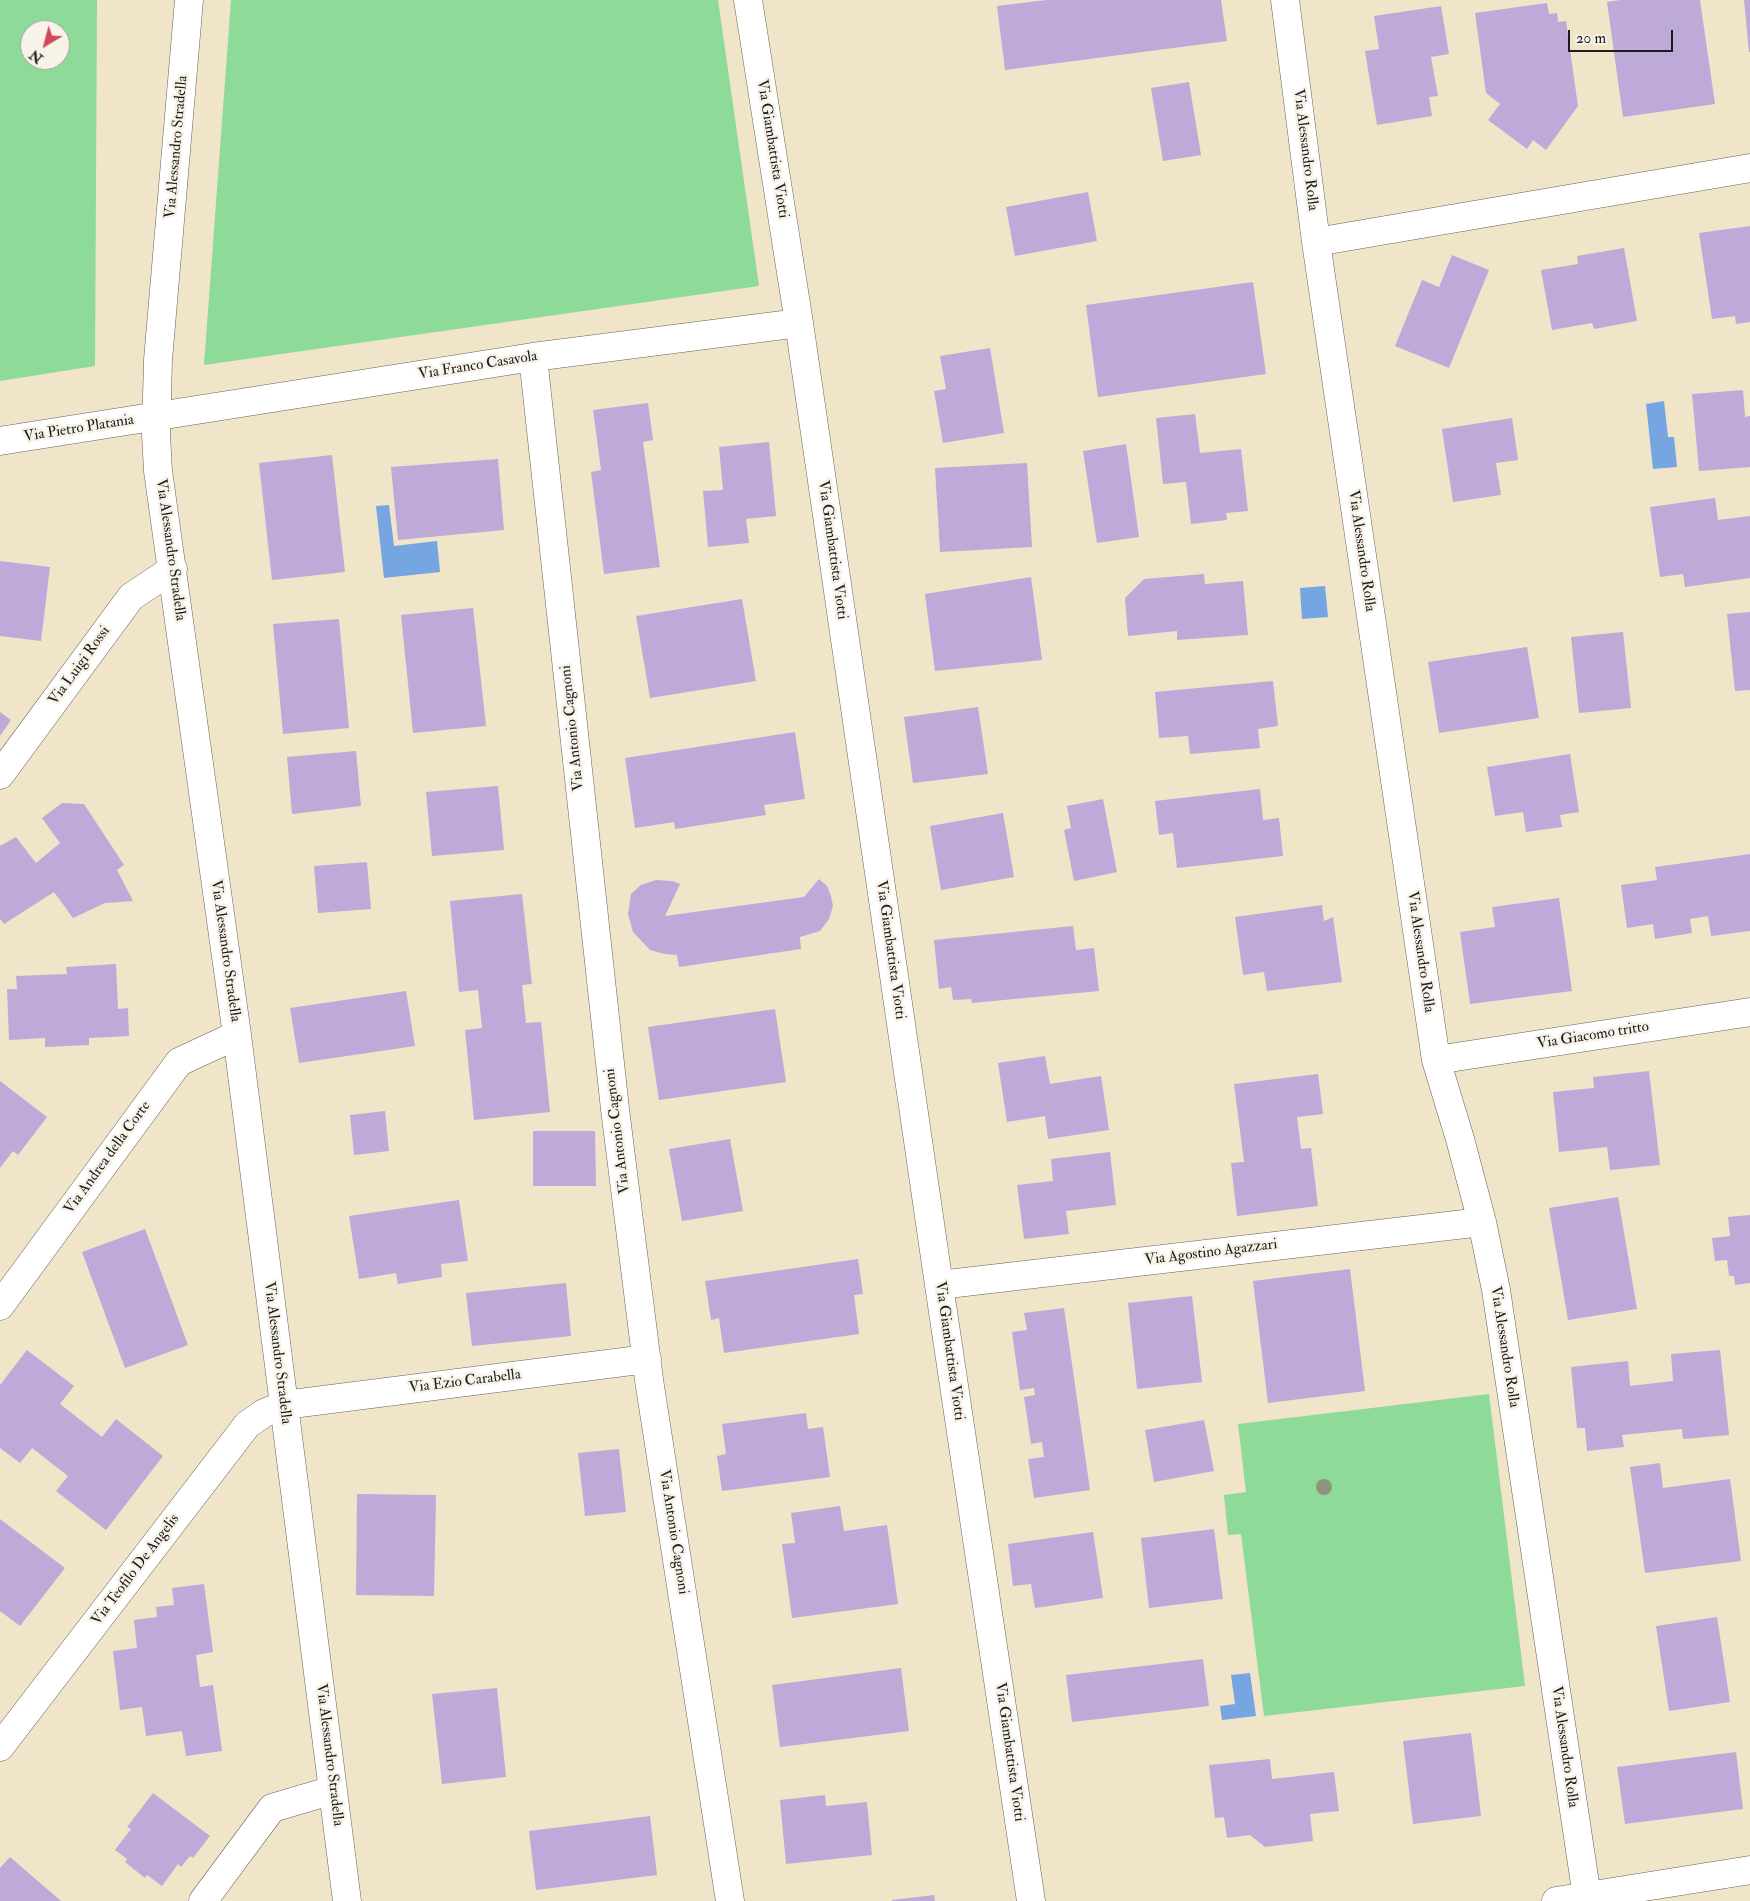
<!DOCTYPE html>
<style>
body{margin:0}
#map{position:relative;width:1750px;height:1901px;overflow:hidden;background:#f0e4c9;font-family:"IM FELL Double Pica",serif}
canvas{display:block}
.north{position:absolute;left:20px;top:20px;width:50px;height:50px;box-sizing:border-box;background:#f7f3e8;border:1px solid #9f9d96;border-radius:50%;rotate:217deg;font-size:14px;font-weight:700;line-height:20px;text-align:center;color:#1c1c1c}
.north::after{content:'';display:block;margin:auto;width:18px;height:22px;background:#d1495b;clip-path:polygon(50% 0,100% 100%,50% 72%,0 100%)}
.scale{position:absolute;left:1568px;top:30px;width:105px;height:22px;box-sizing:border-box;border:2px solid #1c1c1c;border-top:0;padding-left:6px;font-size:15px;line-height:18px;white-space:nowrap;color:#1c1c1c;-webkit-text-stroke:4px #f7f3e8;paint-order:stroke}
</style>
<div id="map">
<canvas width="1750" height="1901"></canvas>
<div class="north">N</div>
<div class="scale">20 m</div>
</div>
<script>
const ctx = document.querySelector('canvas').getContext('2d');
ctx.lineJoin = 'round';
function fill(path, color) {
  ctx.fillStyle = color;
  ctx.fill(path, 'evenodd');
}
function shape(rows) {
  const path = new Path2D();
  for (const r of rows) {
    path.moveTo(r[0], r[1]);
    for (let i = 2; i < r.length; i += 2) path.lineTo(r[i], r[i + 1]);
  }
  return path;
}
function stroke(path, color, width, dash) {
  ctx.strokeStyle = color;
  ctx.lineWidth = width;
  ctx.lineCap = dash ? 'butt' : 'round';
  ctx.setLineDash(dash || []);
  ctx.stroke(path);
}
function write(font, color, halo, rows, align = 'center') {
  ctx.font = font + ' "IM FELL Double Pica",serif';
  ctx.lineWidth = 5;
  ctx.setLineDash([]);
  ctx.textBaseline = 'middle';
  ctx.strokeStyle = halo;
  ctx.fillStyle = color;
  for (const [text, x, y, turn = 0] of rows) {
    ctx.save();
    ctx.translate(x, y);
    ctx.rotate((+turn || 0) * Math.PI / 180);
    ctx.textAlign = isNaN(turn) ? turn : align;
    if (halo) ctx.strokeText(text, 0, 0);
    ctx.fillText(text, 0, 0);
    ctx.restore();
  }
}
fill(shape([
 [0,0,97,0,95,366,0,381],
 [30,30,60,30,60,60,30,60],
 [231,0,718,0,759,286,204,365],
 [1489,1394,1525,1686,1264,1716,1241,1534,1228,1535,1224,1495,1246,1492,1238,1424]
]), '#8eda98');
fill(shape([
 [1664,401,1668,437,1674,437,1677,467,1653,469,1646,404],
 [389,505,394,546,437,541,440,572,384,578,376,506],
 [1325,586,1328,617,1302,619,1300,588],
 [1250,1673,1256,1716,1222,1720,1220,1706,1235,1704,1231,1675]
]), '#76a6e1');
fill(shape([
 [1047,0,1221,0,1227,41,1005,70,997,6],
 [1620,0,1700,0,1715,104,1623,117,1607,2],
 [1744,0,1750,0,1750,52,1749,52],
 [1547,3,1549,14,1557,13,1558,22,1566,21,1578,106,1546,150,1533,140,1527,149,1488,120,1500,104,1486,93,1475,13],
 [1441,6,1449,54,1431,57,1438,96,1429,97,1432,116,1377,125,1365,51,1379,49,1374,16],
 [1189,82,1201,155,1163,161,1151,88],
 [1088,192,1097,241,1015,256,1006,207],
 [1750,226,1750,322,1736,324,1735,316,1712,319,1699,233],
 [1624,248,1637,321,1594,329,1592,323,1552,330,1541,270,1578,264,1577,256],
 [1452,255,1489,270,1449,368,1395,346,1422,280,1439,287],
 [1253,282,1266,374,1098,397,1086,305],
 [990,348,1004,433,943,443,934,391,946,389,940,356],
 [1743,390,1745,417,1750,416,1750,467,1699,471,1692,394],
 [648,403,653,440,643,442,660,567,604,574,591,472,601,470,593,410],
 [1195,414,1200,453,1241,449,1248,511,1226,513,1227,520,1191,524,1186,482,1163,484,1156,418],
 [1512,418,1518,460,1496,463,1501,495,1453,502,1442,429],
 [769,442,776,516,746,519,749,543,708,547,703,491,723,490,719,447],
 [1126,444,1139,537,1097,543,1083,451],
 [332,455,345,572,272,580,259,463],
 [498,459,504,530,398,540,391,467],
 [1027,463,1032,547,940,552,935,468],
 [1715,498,1718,520,1750,516,1750,578,1685,587,1683,574,1660,577,1650,507],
 [0,561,50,567,41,641,0,636],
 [1204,574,1205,584,1243,581,1248,635,1177,640,1177,631,1128,636,1125,598,1144,579],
 [1031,577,1042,660,935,671,925,594],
 [742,599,756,681,650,698,636,616],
 [473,608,486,726,413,733,401,615],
 [1750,612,1750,690,1735,691,1727,614],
 [339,619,349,728,283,734,273,624],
 [1623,632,1631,708,1579,713,1571,637],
 [1527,647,1539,718,1439,733,1428,662],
 [1273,681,1278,726,1258,729,1260,748,1190,754,1188,736,1159,738,1155,692],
 [978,707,988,774,913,783,904,717],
 [0,712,11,720,0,736],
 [795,732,805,799,764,805,766,815,675,829,674,822,635,828,625,758],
 [356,751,361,806,292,814,287,757],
 [1570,754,1579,812,1560,815,1562,827,1526,832,1523,812,1495,816,1487,767],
 [498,786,504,850,432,856,426,792],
 [1260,789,1263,820,1279,818,1283,856,1177,868,1173,833,1159,835,1155,801],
 [1103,799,1117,872,1074,881,1064,830,1071,828,1067,806],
 [62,803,84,804,124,865,117,870,133,901,105,903,73,918,54,892,4,924,0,919,0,846,16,837,36,863,60,843,42,818],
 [1003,813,1014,877,941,890,930,826],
 [1750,854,1750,931,1711,936,1708,916,1690,919,1692,933,1655,939,1653,924,1627,928,1621,885,1657,880,1655,867],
 [367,862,371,909,318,913,314,866],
 [819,879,827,886,831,896,833,906,829,919,820,931,800,937,801,949,679,967,677,955,665,954,650,950,633,932,628,914,631,894,641,885,656,880,672,881,680,884,665,916,804,897],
 [522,894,532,984,522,985,526,1023,541,1022,550,1112,474,1120,465,1030,482,1028,478,990,459,992,450,901],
 [1559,898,1572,991,1470,1004,1460,932,1495,927,1492,907],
 [1322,905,1324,921,1333,917,1342,982,1267,991,1264,972,1243,975,1235,917],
 [1073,926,1076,950,1094,948,1099,991,972,1003,971,999,953,1000,951,987,939,989,934,940],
 [116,964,118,1009,128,1008,129,1036,89,1038,89,1045,45,1047,45,1038,9,1040,7,989,17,989,16,976,67,974,66,967],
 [406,991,415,1046,299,1063,290,1008],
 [775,1009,786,1082,659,1100,648,1027],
 [1045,1056,1050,1084,1101,1076,1109,1130,1048,1139,1045,1116,1007,1122,998,1063],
 [1649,1071,1660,1165,1610,1170,1607,1147,1559,1152,1553,1092,1594,1088,1593,1077],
 [1318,1074,1323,1114,1297,1117,1301,1149,1311,1148,1318,1206,1237,1216,1231,1163,1244,1162,1234,1084],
 [0,1081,47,1117,18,1155,13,1151,0,1168],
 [385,1111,389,1151,354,1155,350,1115],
 [533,1131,595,1131,596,1186,533,1186],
 [730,1139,743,1211,682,1221,669,1149],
 [1110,1152,1116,1205,1066,1211,1069,1234,1024,1239,1017,1185,1053,1181,1051,1159],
 [1618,1197,1637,1309,1568,1320,1549,1208],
 [459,1200,468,1261,441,1264,442,1277,398,1284,396,1273,359,1279,349,1216],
 [1750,1215,1750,1283,1735,1285,1734,1276,1729,1276,1727,1260,1715,1261,1712,1238,1730,1236,1728,1217],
 [145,1229,188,1345,125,1368,82,1252],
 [858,1259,863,1294,854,1295,859,1334,724,1353,719,1318,711,1320,705,1281],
 [1350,1269,1365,1391,1268,1403,1253,1281],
 [566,1283,571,1336,472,1346,466,1293],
 [1192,1296,1202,1382,1137,1389,1128,1303],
 [1064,1308,1090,1490,1034,1498,1028,1459,1044,1457,1042,1442,1031,1444,1024,1397,1035,1395,1034,1388,1020,1390,1012,1332,1027,1330,1024,1313],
 [27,1350,74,1386,60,1404,102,1437,116,1419,163,1456,106,1530,56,1491,68,1476,32,1448,20,1463,0,1448,0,1385],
 [1720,1350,1729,1435,1683,1439,1682,1429,1622,1435,1624,1447,1587,1451,1585,1428,1577,1428,1571,1367,1628,1361,1630,1386,1673,1381,1671,1354],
 [806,1413,808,1429,823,1427,830,1477,722,1491,717,1456,726,1454,722,1424],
 [1204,1420,1214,1471,1154,1482,1145,1430],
 [619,1449,626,1512,585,1516,578,1453],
 [1660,1463,1663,1488,1730,1479,1741,1561,1645,1573,1630,1467],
 [357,1494,436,1495,434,1596,356,1595],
 [840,1506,844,1531,887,1525,898,1604,792,1618,782,1544,795,1543,791,1513],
 [0,1519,65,1568,20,1626,0,1611],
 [1214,1529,1223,1599,1149,1608,1141,1538],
 [1093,1532,1103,1598,1035,1608,1031,1584,1013,1586,1008,1544],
 [204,1584,213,1652,196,1655,200,1687,213,1685,222,1751,186,1756,182,1731,146,1736,142,1707,120,1710,113,1651,137,1648,134,1620,157,1617,156,1607,174,1605,172,1588],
 [1717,1617,1730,1702,1669,1711,1656,1626],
 [1203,1659,1209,1706,1072,1722,1066,1675],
 [901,1668,909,1731,780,1747,772,1685],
 [497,1688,506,1777,442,1784,432,1694],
 [1471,1733,1481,1816,1413,1824,1403,1741],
 [1736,1752,1743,1809,1625,1824,1617,1767],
 [1270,1759,1272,1779,1334,1772,1339,1811,1310,1814,1313,1841,1265,1847,1250,1835,1227,1838,1224,1817,1215,1818,1209,1765],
 [153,1793,210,1836,193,1858,190,1856,181,1867,178,1864,162,1886,147,1875,145,1878,125,1862,127,1859,115,1850,131,1829,127,1827],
 [825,1795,826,1806,867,1802,872,1855,786,1864,780,1800],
 [650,1816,657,1875,536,1890,529,1831],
 [10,1857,61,1901,0,1901,0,1868],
 [934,1895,935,1901,892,1901,892,1900]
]), '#bdaad9');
const minor = shape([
 [189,0,158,360,156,435,158,471,237,1035,347,1901],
 [748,0,799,323,939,1285,1031,1901],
 [1285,0,1316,242,1436,1060,1460,1139,1482,1222,1496,1290,1587,1897],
 [1316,242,1750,168],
 [533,357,615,1109,649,1380,730,1901],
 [0,441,533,357,799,323],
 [0,775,131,597,173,569],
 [1436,1060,1750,1012],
 [939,1285,1482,1222],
 [0,1306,179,1062,237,1035],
 [0,1747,247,1425,264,1413,284,1405,647,1359],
 [203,1901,272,1808,333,1790],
 [1556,1901,1750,1870]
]);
stroke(minor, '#666259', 29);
stroke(minor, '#fff', 28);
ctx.fillStyle = '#8e957e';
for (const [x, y] of [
 [1324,1487]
]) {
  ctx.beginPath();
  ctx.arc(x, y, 8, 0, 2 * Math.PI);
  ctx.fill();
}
write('15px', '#1c1c1c', '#f7f3e8', [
 ["Via Alessandro Stradella",177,147,-85],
 ["Via Giambattista Viotti",772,149,81],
 ["Via Alessandro Rolla",1305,150,83],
 ["Via Franco Casavola",478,366,-9],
 ["Via Pietro Platania",79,429,-9],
 ["Via Alessandro Stradella",170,550,82],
 ["Via Giambattista Viotti",832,550,82],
 ["Via Alessandro Rolla",1361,551,82],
 ["Via Luigi Rossi",80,666,-54],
 ["Via Antonio Cagnoni",573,728,-96],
 ["Via Giambattista Viotti",890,950,82],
 ["Via Alessandro Stradella",225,951,82],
 ["Via Alessandro Rolla",1420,952,82],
 ["Via Giacomo tritto",1593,1036,-9],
 ["Via Antonio Cagnoni",618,1131,-97],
 ["Via Andrea della Corte",108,1158,-54],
 ["Via Agostino Agazzari",1211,1253,-7],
 ["Via Alessandro Rolla",1504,1347,81],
 ["Via Giambattista Viotti",949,1351,82],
 ["Via Alessandro Stradella",277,1353,83],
 ["Via Ezio Carabella",465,1382,-7],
 ["Via Antonio Cagnoni",673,1532,81],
 ["Via Teofilo De Angelis",136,1570,-53],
 ["Via Alessandro Rolla",1564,1747,82],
 ["Via Giambattista Viotti",1009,1752,82],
 ["Via Alessandro Stradella",329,1755,83]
]);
</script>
